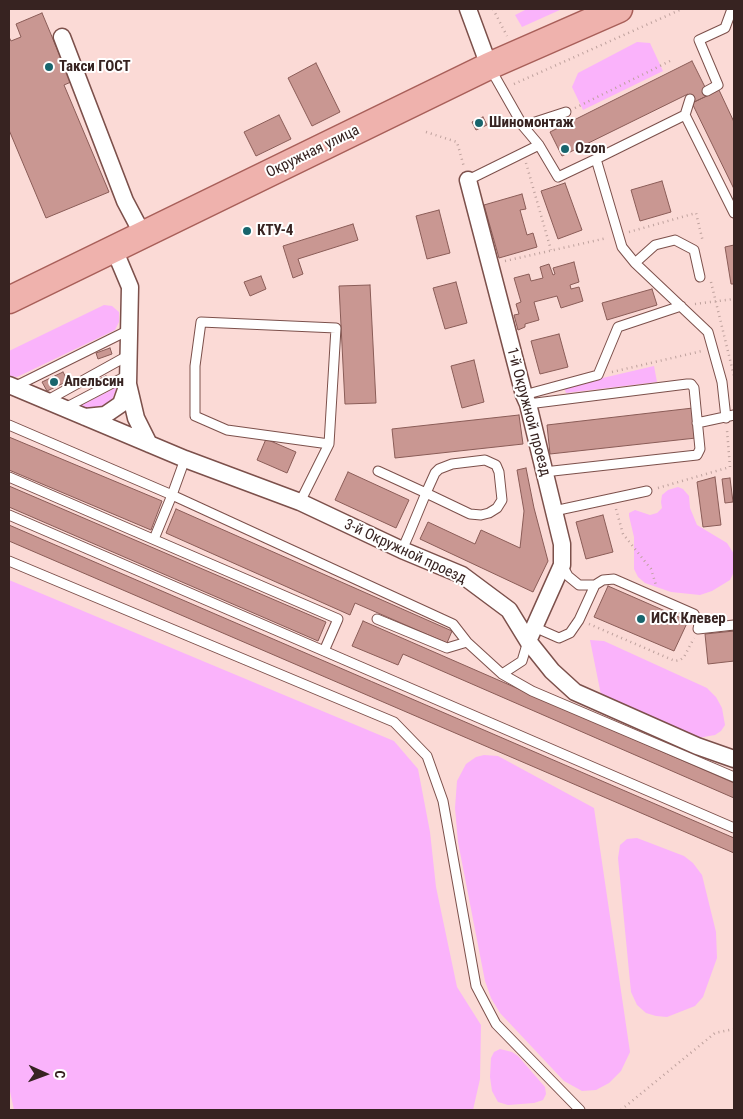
<!DOCTYPE html>
<meta charset="utf-8">
<style>
body{margin:0}
#map{position:relative;width:743px;height:1119px;overflow:hidden;background:#fbdad6;font-family:"Roboto Condensed",sans-serif}
canvas{display:block}
.frame{position:absolute;inset:0;border:10px solid #372321;pointer-events:none}
.north{position:absolute;left:20px;top:1049px;width:50px;height:50px;-webkit-text-stroke:4px #fff;paint-order:stroke;rotate:92deg;font-size:14px;font-weight:700;line-height:20px;text-align:center;color:#372321}
.north::after{content:'';display:block;margin:auto;width:18px;height:22px;background:#372321;clip-path:polygon(50% 0,100% 100%,50% 72%,0 100%)}
</style>
<div id="map">
<canvas width="743" height="1119"></canvas>
<div class="frame"></div>
<div class="north">С</div>
</div>
<script>
const ctx = document.querySelector('canvas').getContext('2d');
ctx.lineJoin = 'round';
function fill(path, color) {
  ctx.fillStyle = color;
  ctx.fill(path, 'evenodd');
}
function shape(rows) {
  const path = new Path2D();
  for (const r of rows) {
    path.moveTo(r[0], r[1]);
    for (let i = 2; i < r.length; i += 2) path.lineTo(r[i], r[i + 1]);
  }
  return path;
}
function stroke(path, color, width, dash) {
  ctx.strokeStyle = color;
  ctx.lineWidth = width;
  ctx.lineCap = dash ? 'butt' : 'round';
  ctx.setLineDash(dash || []);
  ctx.stroke(path);
}
function write(font, color, halo, rows, align = 'center') {
  ctx.font = font + ' "Roboto Condensed",sans-serif';
  ctx.lineWidth = 4;
  ctx.setLineDash([]);
  ctx.textBaseline = 'middle';
  ctx.strokeStyle = halo;
  ctx.fillStyle = color;
  for (const [text, x, y, turn = 0] of rows) {
    ctx.save();
    ctx.translate(x, y);
    ctx.rotate((+turn || 0) * Math.PI / 180);
    ctx.textAlign = isNaN(turn) ? turn : align;
    if (halo) ctx.strokeText(text, 0, 0);
    ctx.fillText(text, 0, 0);
    ctx.restore();
  }
}
fill(shape([
 [527,9,562,9,522,27,515,15],
 [637,42,650,43,663,71,583,110,572,87,578,73],
 [104,305,112,306,119,312,119,322,115,330,17,377,9,376,9,351],
 [654,366,657,382,566,393,564,387],
 [117,387,112,400,104,407,94,410,80,406],
 [678,487,683,489,689,496,690,508,697,525,727,543,734,554,734,572,730,580,712,591,700,595,671,592,645,583,638,577,634,569,634,537,629,516,629,513,635,510,650,515,657,513,662,508,661,502,662,495,668,490],
 [9,580,394,741,418,769,430,832,436,887,457,987,481,1025,480,1079,473,1110,14,1110,9,1087],
 [590,640,604,641,707,688,716,697,722,708,725,725,721,731,715,735,698,738,601,695],
 [484,755,498,756,594,808,630,1052,621,1071,609,1083,596,1090,582,1091,564,1081,500,1013,491,998,485,981,458,842,455,808,457,781,466,764,476,757],
 [637,838,684,856,693,863,702,875,716,932,717,958,703,997,695,1006,667,1017,656,1016,646,1013,637,1005,631,992,618,858,620,845,627,839],
 [500,1049,512,1052,518,1056,545,1087,546,1094,543,1100,534,1103,508,1105,498,1102,492,1091,490,1077,491,1058,494,1052]
]), '#fab3fb');
const building = shape([
 [42,13,71,82,64,85,109,192,46,218,9,130,9,37,11,41,21,37,16,24,42,13],
 [692,61,709,95,692,103,688,94,562,156,550,132,692,61],
 [316,63,340,112,312,126,288,78,316,63],
 [719,90,734,122,734,189,692,103,719,90],
 [279,115,291,139,256,156,244,132,279,115],
 [483,117,487,125,476,130,472,122,483,117],
 [662,181,671,212,640,221,631,190,662,181],
 [565,183,582,230,558,239,541,191,565,183],
 [522,194,526,209,520,210,527,235,533,233,537,247,499,258,484,205,522,194],
 [439,210,450,253,427,259,416,216,439,210],
 [353,224,358,240,298,259,303,274,293,278,283,246,353,224],
 [734,245,734,284,731,284,725,247,734,245],
 [574,262,579,282,570,285,571,289,579,287,583,301,561,308,557,296,534,302,539,320,525,324,525,327,518,330,514,315,519,314,516,304,521,302,514,278,529,274,531,281,543,278,540,267,549,264,553,275,555,274,553,268,574,262],
 [261,276,266,289,250,296,244,282,261,276],
 [456,282,467,323,445,329,433,288,456,282],
 [370,285,376,403,345,404,339,286,370,285],
 [652,289,657,305,607,320,602,303,652,289],
 [559,334,568,367,540,374,531,341,559,334],
 [110,348,112,354,98,359,96,353,110,348],
 [474,360,484,402,462,408,451,366,474,360],
 [63,372,68,381,47,391,42,382,63,372],
 [106,376,108,380,94,387,92,382,106,376],
 [693,408,696,438,550,454,547,425,693,408],
 [519,415,523,444,395,458,392,429,519,415],
 [9,437,162,501,151,530,9,470,9,437],
 [266,439,296,452,287,473,257,460,266,439],
 [526,468,534,508,548,561,533,592,420,539,428,522,475,544,481,530,520,548,524,511,517,470,526,468],
 [348,472,409,500,396,528,335,500,348,472],
 [715,477,721,525,703,527,697,482,715,477],
 [730,478,733,502,725,503,722,479,730,478],
 [9,486,326,622,318,641,9,507,9,486],
 [176,509,452,631,447,643,355,603,350,615,166,533,176,509],
 [603,515,613,552,586,559,576,522,603,515],
 [9,525,734,838,734,853,9,541,9,525],
 [608,586,688,621,674,651,594,617,608,586],
 [363,621,734,783,734,798,403,654,398,665,352,646,363,621],
 [734,631,734,661,708,664,705,634,734,631]
]);
fill(building, '#c99792');
stroke(building, '#8a5c57', 1);
const lane = shape([
 [490,68,523,126,539,145,558,177,596,159,622,247,635,263,708,332,722,382,726,418],
 [707,91,718,85,699,40,725,28,732,9],
 [685,115,690,99],
 [523,126,566,112],
 [596,159,685,115,734,213],
 [468,180,539,145],
 [635,263,655,245,675,240,694,250,700,277],
 [14,387,129,330],
 [524,395,598,375,618,327,681,306],
 [46,401,129,355],
 [528,404,687,384,691,384,694,388,700,449,697,455,544,472],
 [65,408,128,375],
 [697,423,734,415],
 [9,425,172,495,453,624,467,642],
 [378,471,426,493,470,514,481,515,489,513,497,508,502,500,499,472,496,465,485,460,452,464,439,469,435,473,426,493,409,534,402,550],
 [9,477,338,619,324,651],
 [300,502,329,444,336,328,201,322,195,366,195,416,227,430,329,444],
 [554,511,647,491],
 [9,515,734,828],
 [154,539,172,495,185,459],
 [9,561,394,722,427,756,443,801,476,986,496,1024,580,1110],
 [562,565,568,576,579,585,595,585],
 [377,619,447,648,467,642,502,674,532,691,734,777],
 [534,627,559,638,570,633,579,620,595,585,603,580,614,579,694,614,699,624,698,629,734,625],
 [502,674,522,661,528,641]
]);
const street = shape([
 [468,9,489,66],
 [62,37,125,201,143,235],
 [468,180,524,395,528,404,562,544,562,565,528,641],
 [114,249,130,287,128,384,136,418,149,444],
 [9,385,185,459,300,502,402,550,462,575,509,610,528,641,552,671,575,692,697,746,734,759],
 [85,417,105,415,121,404,128,384]
]);
const primary = shape([
 [9,300,489,66,619,9]
]);
stroke(lane, '#7c504b', 11);
stroke(street, '#7c504b', 19);
stroke(primary, '#a85f59', 29);
stroke(shape([
 [493,9,507,36],
 [514,84,682,9],
 [575,108,670,61],
 [426,132,457,142,464,167],
 [526,163,551,250],
 [629,232,696,213,703,242],
 [505,261,607,238],
 [711,282,734,376],
 [695,304,734,299],
 [612,372,702,351],
 [658,488,730,467,727,430],
 [616,509,623,534,651,569,656,585],
 [589,624,675,661,680,660,684,657,694,638],
 [621,1110,715,1033,734,1029]
]), '#bea19d', 2.5, [1, 4]);
stroke(lane, '#fff', 9);
stroke(street, '#fff', 16);
stroke(primary, '#efb2ad', 26);
for (const [x, y, r, color] of [
 [49,67,5,"#18656d"],
 [479,123,5,"#18656d"],
 [565,149,5,"#18656d"],
 [247,231,5,"#18656d"],
 [54,382,5,"#18656d"],
 [641,619,5,"#18656d"]
]) {
  const dot = new Path2D();
  dot.arc(x, y, r, 0, 2 * Math.PI);
  ctx.fillStyle = color;
  ctx.fill(dot);
  stroke(dot, '#fff', 2);
}
write('bold 15px', '#372321', '#fff', [
 ["Такси ГОСТ",59,67],
 ["Шиномонтаж",489,123],
 ["Ozon",575,149],
 ["КТУ-4",257,231],
 ["Апельсин",64,382],
 ["ИСК Клевер",651,619]
], 'left');
write('15px', '#372321', '#fff', [
 ["Окружная улица",313,152,-26],
 ["1-й Окружной проезд",528,412,75],
 ["3-й Окружной проезд",405,552,25]
]);
</script>
